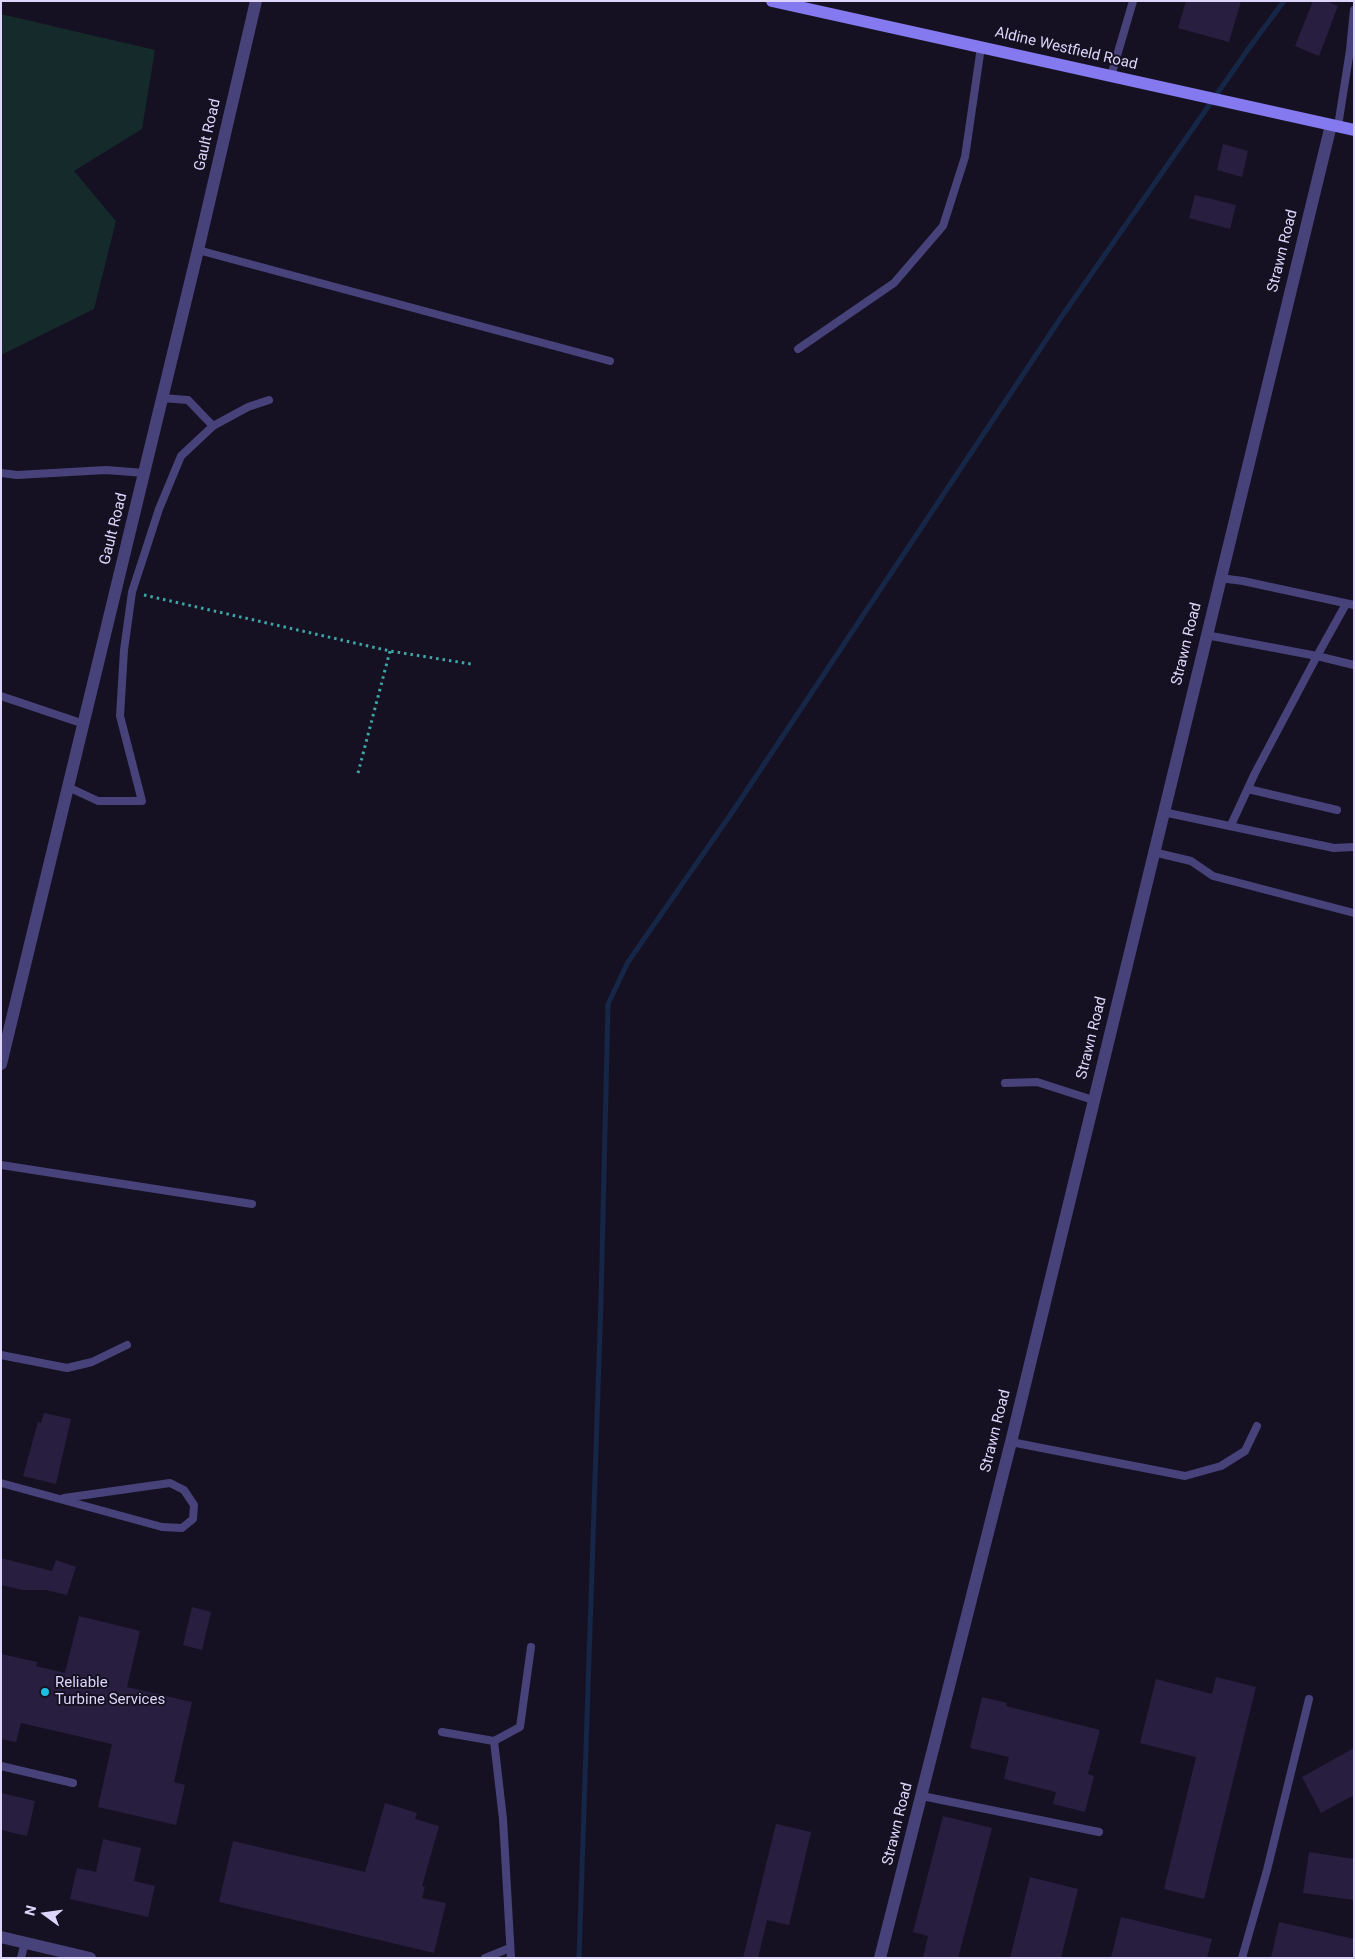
<!DOCTYPE html>
<style>
body{margin:0}
#map{position:relative;width:1355px;height:1959px;overflow:hidden;background:#151122;font-family:Roboto,sans-serif}
canvas{display:block}
.frame{position:absolute;inset:0;border:2px solid #ddd6fa;pointer-events:none}
.north{position:absolute;left:20px;top:1889px;width:50px;height:50px;-webkit-text-stroke:4px #151122;paint-order:stroke;rotate:284deg;font-size:14px;font-weight:700;line-height:20px;text-align:center;color:#ddd6fa}
.north::after{content:'';display:block;margin:auto;width:18px;height:22px;background:#ddd6fa;clip-path:polygon(50% 0,100% 100%,50% 72%,0 100%)}
</style>
<div id="map">
<canvas width="1355" height="1959"></canvas>
<div class="frame"></div>
<div class="north">N</div>
</div>
<script>
const ctx = document.querySelector('canvas').getContext('2d');
ctx.lineJoin = 'round';
function fill(path, color) {
  ctx.fillStyle = color;
  ctx.fill(path, 'evenodd');
}
function shape(rows) {
  const path = new Path2D();
  for (const r of rows) {
    path.moveTo(r[0], r[1]);
    for (let i = 2; i < r.length; i += 2) path.lineTo(r[i], r[i + 1]);
  }
  return path;
}
function stroke(path, color, width, dash) {
  ctx.strokeStyle = color;
  ctx.lineWidth = width;
  ctx.lineCap = dash ? 'butt' : 'round';
  ctx.setLineDash(dash || []);
  ctx.stroke(path);
}
function write(font, color, halo, rows, align = 'center') {
  ctx.font = font + ' Roboto,sans-serif';
  ctx.lineWidth = 4;
  ctx.setLineDash([]);
  ctx.textBaseline = 'middle';
  ctx.strokeStyle = halo;
  ctx.fillStyle = color;
  for (const [text, x, y, turn = 0] of rows) {
    ctx.save();
    ctx.translate(x, y);
    ctx.rotate((+turn || 0) * Math.PI / 180);
    ctx.textAlign = isNaN(turn) ? turn : align;
    if (halo) ctx.strokeText(text, 0, 0);
    ctx.fillText(text, 0, 0);
    ctx.restore();
  }
}
fill(shape([
 [1,14,155,50,142,129,74,171,116,221,94,309,1,355]
]), '#142a2b');
stroke(shape([
 [579,1958,601,1300,608,1004,628,962,733,811,1060,319,1249,48,1284,1]
]), '#162646', 5);
fill(shape([
 [1186,1,1241,1,1229,42,1178,28],
 [1313,1,1327,1,1338,6,1319,56,1295,46],
 [1223,144,1248,151,1242,177,1217,170],
 [1195,195,1236,205,1230,229,1189,218],
 [44,1413,71,1419,56,1484,23,1476,38,1422,41,1423],
 [1,1558,52,1571,56,1560,76,1567,67,1595,46,1590,23,1590,1,1585],
 [192,1607,211,1612,202,1650,183,1645],
 [79,1616,140,1631,127,1687,192,1702,174,1782,185,1785,176,1825,98,1807,112,1744,21,1723,16,1742,1,1739,1,1654,37,1662,36,1666,65,1673],
 [1216,1677,1256,1687,1204,1899,1164,1889,1196,1757,1140,1743,1156,1679,1212,1694],
 [982,1697,1007,1703,1006,1706,1100,1730,1088,1774,1094,1776,1085,1812,1053,1804,1056,1792,1004,1779,1009,1757,970,1748],
 [1354,1748,1354,1795,1321,1813,1302,1777],
 [1,1793,35,1801,27,1836,1,1830],
 [385,1803,417,1813,415,1819,439,1826,422,1886,425,1887,422,1898,446,1903,434,1953,219,1902,233,1841,365,1872],
 [943,1816,992,1828,958,1958,923,1958,928,1936,913,1932],
 [776,1824,811,1832,789,1925,767,1920,758,1958,743,1958],
 [103,1839,141,1848,134,1881,155,1886,148,1917,70,1899,77,1868,96,1872],
 [1309,1852,1354,1859,1354,1900,1303,1893],
 [1030,1877,1078,1889,1061,1958,1010,1958],
 [1121,1917,1212,1939,1207,1958,1111,1958],
 [1279,1922,1354,1939,1352,1958,1271,1958]
]), '#281f40');
stroke(shape([
 [144,595,390,651,471,664],
 [358,773,390,651]
]), '#3ea6a6', 3, [2.5, 4]);
stroke(shape([
 [1111,76,1133,1],
 [1338,126,1350,50,1354,10],
 [198,250,610,361],
 [798,349,894,283,943,226,965,157,981,47],
 [162,398,188,400,213,426],
 [1,473,17,475,106,470,144,473],
 [1220,578,1243,581,1354,605],
 [1346,604,1317,656,1354,665],
 [1206,635,1317,656,1255,773,1231,825],
 [1,696,84,724],
 [68,787,98,801,142,801,120,716,124,650,132,592,159,509,181,456,213,426,248,407,269,400],
 [1248,789,1337,810],
 [1163,812,1334,848,1354,847],
 [1153,852,1191,861,1213,876,1354,913],
 [1005,1083,1037,1082,1093,1100],
 [1,1165,252,1204],
 [1,1355,67,1368,92,1362,127,1345],
 [1011,1442,1185,1476,1221,1466,1245,1451,1257,1426],
 [1,1483,162,1527,182,1528,193,1519,194,1505,184,1490,170,1483,64,1498],
 [442,1732,494,1741,503,1819,511,1958],
 [494,1741,520,1727,531,1647],
 [1,1766,73,1783],
 [922,1796,1099,1832],
 [21,1958,25,1942],
 [485,1958,510,1948],
 [1242,1958,1267,1870,1309,1699]
]), '#48427b', 8);
stroke(shape([
 [1,1064,198,250,256,1],
 [880,1958,1011,1442,1331,125]
]), '#48427b', 12);
stroke(shape([
 [1,1937,90,1958]
]), '#48427b', 12);
stroke(shape([
 [772,1,1354,130]
]), '#8479ee', 12);
for (const [x, y, r, color] of [
 [45,1692,5,"#1dbfe0"]
]) {
  const dot = new Path2D();
  dot.arc(x, y, r, 0, 2 * Math.PI);
  ctx.fillStyle = color;
  ctx.fill(dot);
  stroke(dot, '#151122', 2);
}
write('15px', '#ddd6fa', '#151122', [
 ["Aldine Westfield Road",1066,49,13],
 ["Gault Road",208,135,-77],
 ["Strawn Road",1283,251,-76],
 ["Gault Road",114,529,-76],
 ["Strawn Road",1187,644,-76],
 ["Strawn Road",1092,1038,-76],
 ["Strawn Road",996,1431,-76],
 ["Strawn Road",898,1824,-76]
]);
write('15px', '#ddd6fa', '#151122', [
 ["Reliable",55,1683],
 ["Turbine Services",55,1700]
], 'left');
</script>
